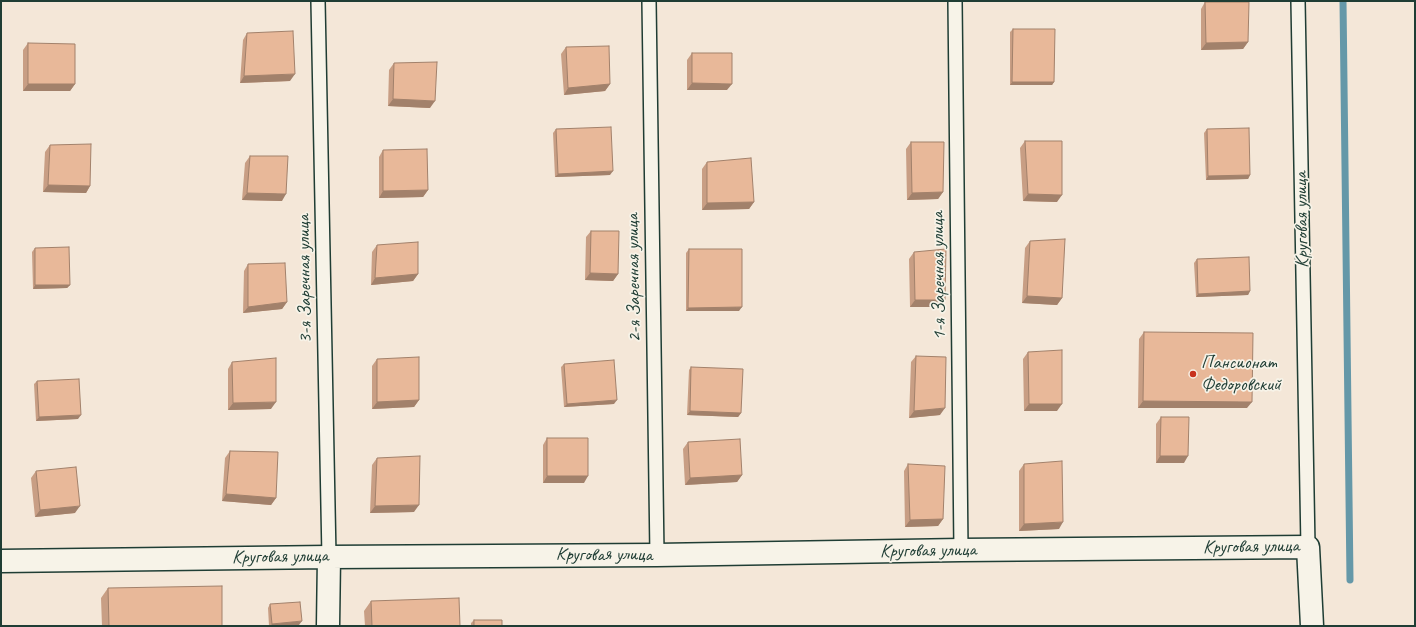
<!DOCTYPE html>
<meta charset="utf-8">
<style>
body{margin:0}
#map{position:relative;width:1416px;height:627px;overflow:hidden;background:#f4e7d8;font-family:Caveat,sans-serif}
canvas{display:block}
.frame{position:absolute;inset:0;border:2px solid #1f3d34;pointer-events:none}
</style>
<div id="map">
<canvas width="1416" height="627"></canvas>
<div class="frame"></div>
</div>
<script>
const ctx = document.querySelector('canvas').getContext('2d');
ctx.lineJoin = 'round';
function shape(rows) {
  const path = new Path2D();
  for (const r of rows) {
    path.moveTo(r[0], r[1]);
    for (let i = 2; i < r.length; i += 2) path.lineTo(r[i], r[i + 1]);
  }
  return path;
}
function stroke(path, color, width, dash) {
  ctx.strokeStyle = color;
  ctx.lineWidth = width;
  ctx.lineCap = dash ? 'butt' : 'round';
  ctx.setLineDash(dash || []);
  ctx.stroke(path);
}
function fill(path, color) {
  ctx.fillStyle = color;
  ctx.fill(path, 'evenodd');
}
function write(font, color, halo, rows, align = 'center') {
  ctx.font = font + ' Caveat,sans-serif';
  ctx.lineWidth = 3.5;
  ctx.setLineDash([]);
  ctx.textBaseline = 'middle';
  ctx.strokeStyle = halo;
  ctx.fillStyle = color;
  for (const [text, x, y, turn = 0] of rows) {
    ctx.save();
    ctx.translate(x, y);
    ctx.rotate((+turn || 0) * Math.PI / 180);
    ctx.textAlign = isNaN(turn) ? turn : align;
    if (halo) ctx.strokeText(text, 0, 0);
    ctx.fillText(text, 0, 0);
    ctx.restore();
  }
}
stroke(shape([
 [1343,1,1350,580]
]), '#6598a8', 7);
const lane = shape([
 [318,1,329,557],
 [649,1,657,555],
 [955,1,961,550],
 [1298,1,1308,547]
]);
const street = shape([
 [1,561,329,557,657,555,961,550,1308,547,1312,626],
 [328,626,329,557]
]);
stroke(lane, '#1f3d34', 16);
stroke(street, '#1f3d34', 25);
stroke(lane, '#f7f3e8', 13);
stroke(street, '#f7f3e8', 22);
fill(shape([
 [1205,2,1248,42,1243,49,1201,50,1201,9],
 [1013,29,1054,82,1052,85,1010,85,1010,32],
 [247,33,290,81,240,83,243,40],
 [28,43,75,84,70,91,23,91,23,50],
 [566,47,610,84,605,91,564,95,561,54],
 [692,53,727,90,687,90,687,60],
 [394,63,430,108,388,106,389,70],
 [556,129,610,175,555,177,553,133],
 [1207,129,1250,175,1248,179,1206,180,1204,133],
 [1025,141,1057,202,1023,201,1020,148],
 [911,142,943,192,938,199,907,200,906,149],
 [50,145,90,186,86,193,43,192,45,152],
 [383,150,428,190,423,197,379,198,379,157],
 [250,156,282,201,242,200,245,163],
 [707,162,754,202,749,209,702,210,702,169],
 [591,231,618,274,613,281,585,280,586,237],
 [1030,241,1062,298,1057,305,1022,303,1025,248],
 [377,245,418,274,413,281,371,285,372,252],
 [35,248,70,285,67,288,33,289,32,252],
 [689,249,739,311,686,311,686,253],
 [914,252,940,307,910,307,909,259],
 [1197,259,1250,291,1248,295,1196,297,1194,263],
 [248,264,287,302,282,309,243,313,244,271],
 [1144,332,1247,408,1138,408,1139,339],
 [1028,352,1057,411,1024,411,1023,359],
 [916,356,940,415,909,418,911,362],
 [377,359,419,400,414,407,372,409,372,366],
 [232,362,271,409,228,410,228,369],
 [564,364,614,404,564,407,561,367],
 [691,367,741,413,738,417,687,415,689,370],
 [37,381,78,419,36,421,34,384],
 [1161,417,1184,463,1156,463,1156,424],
 [547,438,584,483,543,483,543,445],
 [688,442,742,475,737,482,685,485,683,449],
 [230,451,276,498,271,505,222,501,225,458],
 [377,458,414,512,370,513,372,465],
 [908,464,943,519,938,526,905,527,904,471],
 [1024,464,1059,529,1019,531,1019,471],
 [36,471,75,513,35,517,31,478],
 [108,588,222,626,102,626,101,598],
 [371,601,460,626,365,626,364,611],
 [270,604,299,625,285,626,269,626,268,608],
 [474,620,502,626,471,626,471,623]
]), '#c89e84');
fill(shape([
 [1248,42,1243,49,1201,50,1206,43],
 [295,74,290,81,240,83,244,76],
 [1012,82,1054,82,1052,85,1010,85],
 [692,83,732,84,727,90,687,90],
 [28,84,75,84,70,91,23,91],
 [610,84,605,91,564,95,568,88],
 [393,99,435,101,430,108,388,106],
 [613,171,610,175,555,177,558,174],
 [1250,175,1248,179,1206,180,1208,176],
 [48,185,90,186,86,193,43,192],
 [428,190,423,197,379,198,383,191],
 [943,192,938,199,907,200,912,193],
 [247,193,286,194,282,201,242,200],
 [1028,194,1062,195,1057,202,1023,201],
 [754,202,749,209,702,210,707,203],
 [590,273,618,274,613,281,585,280],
 [418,274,413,281,371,285,375,278],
 [35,285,70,285,67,288,33,289],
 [1250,291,1248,295,1196,297,1198,294],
 [1027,296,1062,298,1057,305,1022,303],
 [915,300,945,300,940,307,910,307],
 [287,302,282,309,243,313,248,307],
 [742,307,739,311,686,311,688,308],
 [419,400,414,407,372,409,377,402],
 [617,400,614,404,564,407,567,404],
 [1143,401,1252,402,1247,408,1138,408],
 [276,402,271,409,228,410,233,403],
 [1029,404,1062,404,1057,411,1024,411],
 [945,408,940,415,909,418,914,411],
 [690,411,741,413,738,417,687,415],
 [81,415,78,419,36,421,39,417],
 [1160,456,1188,456,1184,463,1156,463],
 [742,475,737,482,685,485,690,478],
 [547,476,588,476,584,483,543,483],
 [226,494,276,498,271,505,222,501],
 [419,505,414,512,370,513,375,506],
 [80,506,75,513,35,517,40,510],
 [943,519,938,526,905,527,910,520],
 [1063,522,1059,529,1019,531,1024,524],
 [302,621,299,625,285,626,270,626,272,624]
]), '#a2816b');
const building = shape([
 [1205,2,1249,2,1248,42,1206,43,1205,2],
 [1013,29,1055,29,1054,82,1012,82,1013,29],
 [293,31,295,74,244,76,247,33,293,31],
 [28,43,75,44,75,84,28,84,28,43],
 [609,46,610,84,568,88,566,47,609,46],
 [692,53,732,53,732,84,692,83,692,53],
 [437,62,435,101,393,99,394,63,437,62],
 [611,127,613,171,558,174,556,129,611,127],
 [1249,128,1250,175,1208,176,1207,129,1249,128],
 [1025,141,1062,141,1062,195,1028,194,1025,141],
 [911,142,944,142,943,192,912,193,911,142],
 [91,144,90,186,48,185,50,145,91,144],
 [427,149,428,190,383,191,383,150,427,149],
 [250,156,288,156,286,194,247,193,250,156],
 [751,158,754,202,707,203,707,162,751,158],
 [591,231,619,231,618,274,590,273,591,231],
 [1065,239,1062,298,1027,296,1030,241,1065,239],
 [418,242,418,274,375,278,377,245,418,242],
 [69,247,70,285,35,285,35,248,69,247],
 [689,249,742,249,742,307,688,308,689,249],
 [946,249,945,300,915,300,914,252,946,249],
 [1249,257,1250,291,1198,294,1197,259,1249,257],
 [285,263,287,302,248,307,248,264,285,263],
 [1144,332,1253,333,1252,402,1143,401,1144,332],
 [1062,350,1062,404,1029,404,1028,352,1062,350],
 [916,356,946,357,945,408,914,411,916,356],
 [419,357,419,400,377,402,377,359,419,357],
 [276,358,276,402,233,403,232,362,276,358],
 [614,360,617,400,567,404,564,364,614,360],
 [691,367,743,369,741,413,690,411,691,367],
 [79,379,81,415,39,417,37,381,79,379],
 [1161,417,1189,417,1188,456,1160,456,1161,417],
 [547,438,588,438,588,476,547,476,547,438],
 [740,439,742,475,690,478,688,442,740,439],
 [230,451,278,452,276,498,226,494,230,451],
 [420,456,419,505,375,506,377,458,420,456],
 [1062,461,1063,522,1024,524,1024,464,1062,461],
 [908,464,945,466,943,519,910,520,908,464],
 [76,467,80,506,40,510,36,471,76,467],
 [222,586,222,626,109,626,108,588,222,586],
 [459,598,460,626,372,626,371,601,459,598],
 [300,602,302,621,272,624,270,604,300,602],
 [474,620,502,620,502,626,474,626,474,620]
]);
fill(building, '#e8b899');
stroke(building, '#a2816b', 1);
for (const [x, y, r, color] of [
 [1193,374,4,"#c8321e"]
]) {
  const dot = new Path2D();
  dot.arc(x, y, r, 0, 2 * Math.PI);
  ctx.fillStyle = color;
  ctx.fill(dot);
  stroke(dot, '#f7f3e8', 1.5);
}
write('19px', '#1f3d34', '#f7f3e8', [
 ["Круговая улица",1302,220,-91],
 ["1-я Заречная улица",939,276,-91],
 ["2-я Заречная улица",634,278,-91],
 ["3-я Заречная улица",305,279,-91],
 ["Круговая улица",1251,547,-1],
 ["Круговая улица",928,551,-1],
 ["Круговая улица",604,555],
 ["Круговая улица",280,557,-1]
]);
write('19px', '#1f3d34', '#f7f3e8', [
 ["Пансионат",1201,363],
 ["Федоровский",1201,385]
], 'left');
</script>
